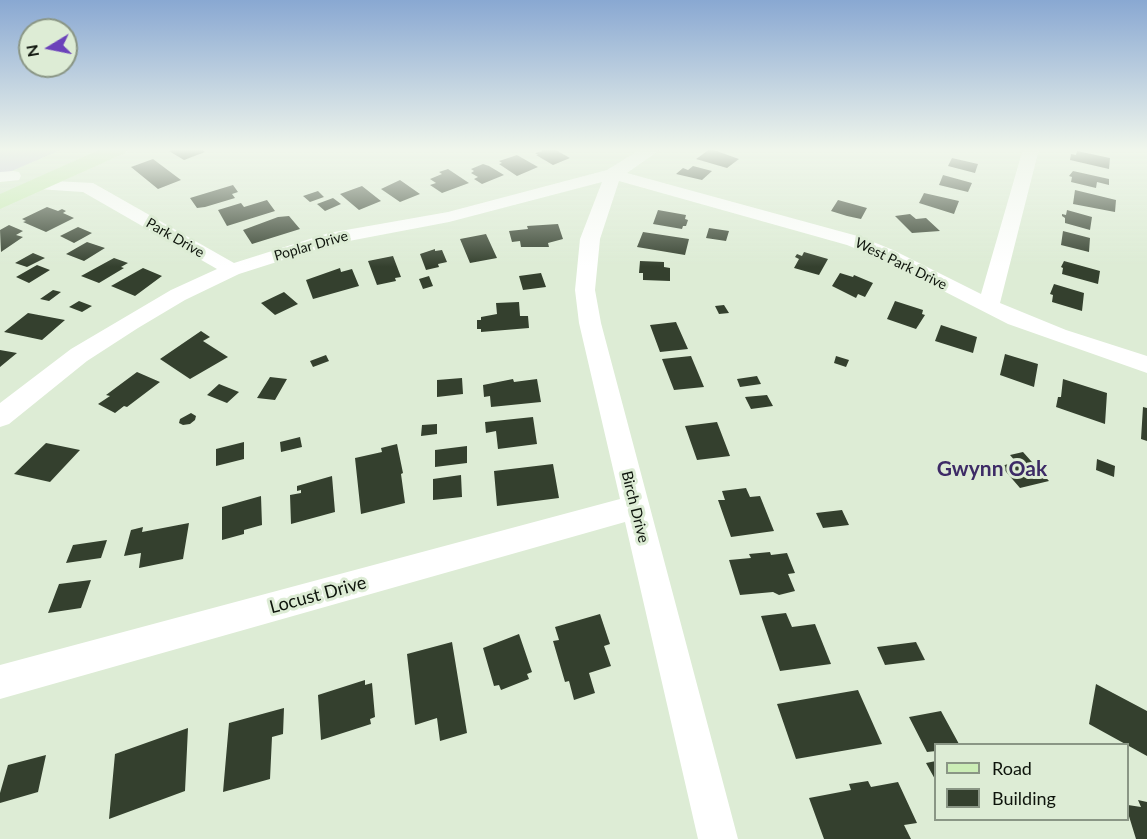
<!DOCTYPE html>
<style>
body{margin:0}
#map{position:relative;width:1147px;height:839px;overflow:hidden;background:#ddecd5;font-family:Lato,sans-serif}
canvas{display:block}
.legend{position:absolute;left:934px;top:743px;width:195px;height:78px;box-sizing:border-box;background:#ddecd5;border:2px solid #8a9685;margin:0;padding:8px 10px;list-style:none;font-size:18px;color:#0e140c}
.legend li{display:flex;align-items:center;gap:12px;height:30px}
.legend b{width:30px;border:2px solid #8a9685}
.north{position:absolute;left:18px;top:18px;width:60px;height:60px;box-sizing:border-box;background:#ddecd5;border:2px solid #8a9685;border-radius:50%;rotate:260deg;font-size:16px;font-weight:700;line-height:24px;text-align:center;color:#0e140c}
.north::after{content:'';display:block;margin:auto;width:21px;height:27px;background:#6b42ba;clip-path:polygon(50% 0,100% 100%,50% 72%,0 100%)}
</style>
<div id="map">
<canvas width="1147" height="839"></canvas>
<ul class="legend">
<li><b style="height:8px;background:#cbedb6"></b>Road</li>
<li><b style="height:16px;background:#34402e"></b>Building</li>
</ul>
<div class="north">N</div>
</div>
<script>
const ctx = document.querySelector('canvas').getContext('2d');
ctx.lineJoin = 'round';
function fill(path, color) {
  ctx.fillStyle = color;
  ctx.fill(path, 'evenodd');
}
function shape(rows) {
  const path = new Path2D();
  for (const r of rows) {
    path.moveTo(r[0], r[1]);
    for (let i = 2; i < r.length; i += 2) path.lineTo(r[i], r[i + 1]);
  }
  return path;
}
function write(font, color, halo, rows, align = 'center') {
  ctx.font = font + ' Lato,sans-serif';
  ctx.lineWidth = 6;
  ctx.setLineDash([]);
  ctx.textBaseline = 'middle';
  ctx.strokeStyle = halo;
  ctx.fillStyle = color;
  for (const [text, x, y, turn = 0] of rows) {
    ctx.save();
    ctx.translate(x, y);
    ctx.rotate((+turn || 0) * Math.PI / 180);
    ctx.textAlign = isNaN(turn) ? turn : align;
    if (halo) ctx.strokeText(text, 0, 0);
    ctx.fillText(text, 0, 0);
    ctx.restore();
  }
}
fill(shape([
 [0,149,63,149,0,176]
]), '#cac5de');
fill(shape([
 [174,149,202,149,205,152,184,160,169,151],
 [539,149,554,149,570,158,553,165,536,155,538,155,535,153,542,151],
 [710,149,711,149,739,159,727,168,696,159],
 [1077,151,1110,158,1109,169,1070,160,1071,154,1076,155],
 [517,155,538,167,517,176,499,164,502,163,499,161],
 [952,158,978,164,975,173,948,166],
 [153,159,181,180,158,189,131,167],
 [483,164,489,166,504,175,482,184,474,179,478,177,471,173,474,171,471,169],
 [693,166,712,171,702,180,676,174,683,168,688,170],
 [448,169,469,183,442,193,430,185,436,183,430,179,442,174,439,172],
 [1073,171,1109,179,1109,185,1097,182,1096,188,1071,182,1072,177,1069,176],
 [943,175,972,183,968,192,939,185],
 [400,180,420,194,400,202,381,189],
 [233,185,238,192,232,194,235,198,205,207,197,208,190,198],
 [362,186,381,201,359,210,340,194],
 [1075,190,1116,200,1115,212,1073,204],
 [318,191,324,197,310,202,303,196],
 [924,193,959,201,954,214,919,203],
 [333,198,341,204,325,211,317,204],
 [267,200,275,211,227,226,218,210,241,203,244,207],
 [838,200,867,208,861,219,847,216,831,211],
 [47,207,58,211,62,209,66,211,63,213,74,218,46,232,23,222,26,221,22,219],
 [658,210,686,215,685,219,688,220,686,226,683,226,682,229,653,224],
 [1067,210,1092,217,1090,230,1065,223,1065,218,1062,216,1062,214,1066,215],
 [910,214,916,219,926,218,940,231,912,233,895,216],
 [289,216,300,229,252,244,243,230,278,217],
 [558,224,563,239,548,243,549,247,521,247,520,241,512,242,509,231,528,229,527,226],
 [9,225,23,231,16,235,23,237,1,252,0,230],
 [78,227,92,233,74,243,60,236],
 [709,228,729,231,726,241,706,238],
 [1063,231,1090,238,1089,252,1061,245],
 [643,232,689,239,685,255,637,247],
 [486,234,497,258,470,263,460,239],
 [87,242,105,248,84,261,66,254],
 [435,249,435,251,442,250,447,262,438,264,439,267,426,270,420,254],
 [804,252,828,259,819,275,794,268,799,259,795,257,797,254,802,256],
 [33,253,45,258,27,267,15,263],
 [393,256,401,277,395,278,396,281,377,285,368,261],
 [114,258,128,263,121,267,124,268,99,283,81,276],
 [640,261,664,262,664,267,670,268,670,281,643,280,643,273,639,273],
 [1064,261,1100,271,1098,284,1062,274,1063,268,1061,267],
 [37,265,50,270,29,283,16,277],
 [143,268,162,276,135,296,111,286],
 [340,268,341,272,352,269,359,286,313,299,306,280],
 [541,273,546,287,523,290,519,276],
 [840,273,853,277,854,275,873,283,865,297,858,294,856,298,832,286],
 [429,276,433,286,423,289,419,279],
 [1054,284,1084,293,1082,311,1052,302,1053,295,1050,294],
 [53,290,61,292,49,301,40,299],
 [284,292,298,304,275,315,261,303],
 [79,301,92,306,82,312,69,307],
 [895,301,923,310,922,314,925,315,916,329,887,319],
 [519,302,520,316,528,316,529,328,481,332,481,329,477,329,477,320,481,320,481,317,497,314,496,303],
 [724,305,729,313,719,314,715,306],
 [28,313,65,320,42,340,4,332],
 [676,322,688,349,660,352,650,325],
 [941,325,977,337,973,353,935,341],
 [201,331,210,337,203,341,228,357,190,379,160,359],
 [0,350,17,353,0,367],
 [1005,354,1038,364,1034,387,1000,375],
 [326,355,329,361,313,367,310,361],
 [691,356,704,387,674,390,662,359],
 [836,356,849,360,846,367,834,363],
 [137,372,160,382,127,407,124,406,115,413,98,404,110,396,106,395],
 [757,376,761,384,740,387,737,379],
 [270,377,287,379,275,400,257,398],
 [462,378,463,394,437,397,437,380],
 [513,379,514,382,537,379,541,402,491,407,490,396,484,397,483,385],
 [1063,379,1107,393,1105,424,1056,407,1058,397,1061,397],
 [219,384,239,392,227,403,207,395],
 [767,395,773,406,751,409,745,397],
 [1143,407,1147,408,1147,441,1141,439],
 [191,413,196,416,195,420,190,424,183,425,179,423,180,419],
 [533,417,537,444,498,449,496,431,486,433,485,422],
 [717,422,730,456,697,460,685,426],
 [437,424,437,434,421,436,422,425],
 [300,437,302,447,281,452,280,442],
 [244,442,244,459,216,466,216,449],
 [46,443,80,450,50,482,14,474],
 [397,444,403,473,401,474,405,503,361,514,355,458,382,452,381,448],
 [467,446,467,463,435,467,435,450],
 [1023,452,1049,481,1020,488,1001,466,1016,462,1010,455],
 [1097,459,1115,466,1114,477,1096,470],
 [553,464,559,498,497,506,494,471],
 [461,475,462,497,433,500,433,479],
 [332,476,335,512,291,524,290,495,301,493,301,490,297,491,297,486],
 [746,488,750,497,760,496,774,531,731,537,718,500,725,500,722,491],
 [261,496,262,525,244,530,244,534,222,540,222,507],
 [842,510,849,525,823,528,816,513],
 [189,523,183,559,139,568,141,553,124,556,131,530,143,527,142,532],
 [107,540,101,558,66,563,73,545],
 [770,552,771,555,787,553,795,573,788,574,795,591,779,595,773,592,740,595,729,560,751,558,749,554],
 [91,580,81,608,48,613,59,584],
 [786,613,792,627,815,624,831,664,780,671,761,616],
 [600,614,610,644,604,646,611,666,589,673,595,693,574,700,569,681,565,682,553,641,559,640,555,627],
 [519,634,532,672,527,674,529,679,501,690,499,685,494,686,483,648],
 [452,642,467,733,440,741,437,718,415,725,407,654],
 [916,642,925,660,885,665,877,647],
 [365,680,365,685,372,683,375,717,370,719,371,724,321,740,318,695],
 [1096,684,1147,711,1147,756,1089,724],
 [858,690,882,744,796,759,777,704],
 [284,708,283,734,272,737,270,779,223,792,229,723],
 [941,711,959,744,936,744,936,751,927,752,909,717],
 [188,728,185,791,109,819,115,754],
 [46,755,38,792,0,803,0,793,8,765],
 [936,761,936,781,926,763],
 [868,781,871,787,898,782,917,823,904,825,911,839,824,839,809,798,851,790,849,784],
 [1138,800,1147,802,1147,839,1136,839,1128,813,1128,805,1141,807]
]), '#34402e');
fill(shape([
 [641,149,661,149,627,173,861,237,893,250,981,294,1023,149,1039,149,1000,303,1066,330,1147,356,1147,373,1008,324,879,258,847,245,619,181,600,239,595,290,601,323,738,839,698,839,625,522,0,699,0,665,620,499,579,323,575,290,580,239,602,182,449,222,333,244,239,274,185,300,138,328,87,361,9,424,0,427,0,403,71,349,171,290,217,269,83,192,38,189,32,188,29,184,32,180,93,183,234,263,329,233,448,212,607,170,641,149],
 [13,171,19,172,21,176,19,180,0,182,0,172,13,171]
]), '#fff');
fill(shape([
 [101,149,128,149,125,153,0,209,0,194,101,149]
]), '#cbedb6');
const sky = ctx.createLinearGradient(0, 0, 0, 267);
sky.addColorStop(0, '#89a8d2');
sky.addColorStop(0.56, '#f0f6ec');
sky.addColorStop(1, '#f0f6ec00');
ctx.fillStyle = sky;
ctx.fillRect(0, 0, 1147, 267);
write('14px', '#0e140c', '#ddecd5', [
 ["Park Drive",175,238,30],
 ["Poplar Drive",311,246,-16],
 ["West Park Drive",901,264,26]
]);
write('15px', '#0e140c', '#ddecd5', [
 ["Birch Drive",635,507,76]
]);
write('18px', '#0e140c', '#ddecd5', [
 ["Locust Drive",318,595,-15]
]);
write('bold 21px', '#3d2b66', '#ddecd5', [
 ["Gwynn Oak",992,469]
]);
</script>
